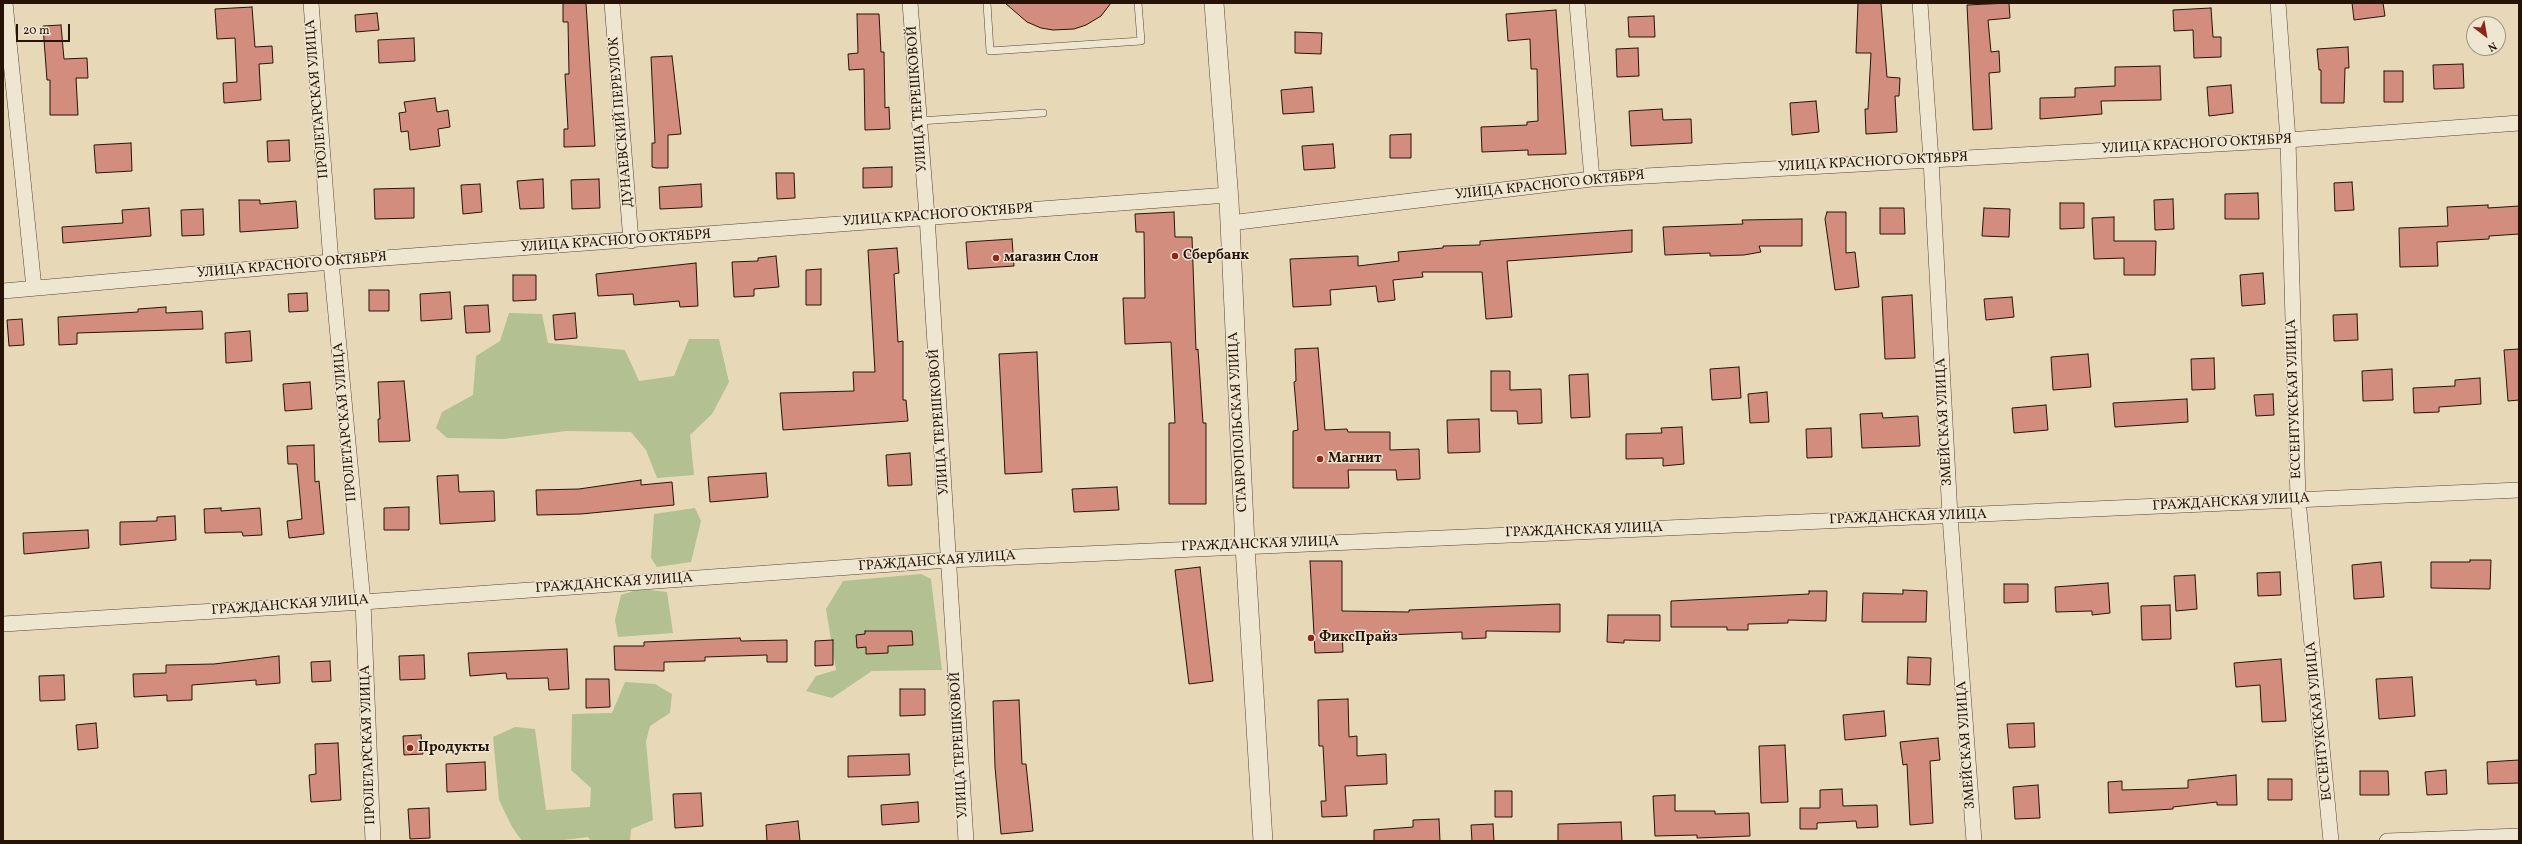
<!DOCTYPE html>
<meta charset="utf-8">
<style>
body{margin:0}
#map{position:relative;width:2522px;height:844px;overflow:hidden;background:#e7d9b8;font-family:Vollkorn,serif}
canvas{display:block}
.frame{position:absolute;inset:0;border:4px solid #271306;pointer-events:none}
.north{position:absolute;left:2466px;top:16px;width:40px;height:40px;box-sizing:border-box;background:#efe6d1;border:1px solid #9f9280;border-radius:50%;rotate:149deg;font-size:11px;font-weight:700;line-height:16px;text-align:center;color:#271306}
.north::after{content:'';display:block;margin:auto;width:14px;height:18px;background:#8f2418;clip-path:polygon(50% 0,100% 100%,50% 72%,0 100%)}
.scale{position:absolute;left:16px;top:24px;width:54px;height:18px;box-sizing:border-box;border:2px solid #271306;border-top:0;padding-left:5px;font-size:12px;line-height:14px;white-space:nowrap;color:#271306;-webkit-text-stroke:3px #efe6d1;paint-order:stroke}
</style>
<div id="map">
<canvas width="2522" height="844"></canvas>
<div class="frame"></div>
<div class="north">N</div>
<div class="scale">20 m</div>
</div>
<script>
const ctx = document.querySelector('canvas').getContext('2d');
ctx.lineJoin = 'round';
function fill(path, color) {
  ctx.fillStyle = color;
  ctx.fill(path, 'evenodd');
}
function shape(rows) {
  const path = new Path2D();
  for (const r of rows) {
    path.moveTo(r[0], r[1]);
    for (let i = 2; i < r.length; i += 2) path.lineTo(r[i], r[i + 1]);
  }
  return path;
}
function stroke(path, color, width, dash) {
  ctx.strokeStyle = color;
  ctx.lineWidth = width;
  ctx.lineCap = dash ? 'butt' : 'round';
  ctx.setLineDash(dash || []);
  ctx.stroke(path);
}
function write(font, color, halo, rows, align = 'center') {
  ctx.font = font + ' Vollkorn,serif';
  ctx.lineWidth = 3;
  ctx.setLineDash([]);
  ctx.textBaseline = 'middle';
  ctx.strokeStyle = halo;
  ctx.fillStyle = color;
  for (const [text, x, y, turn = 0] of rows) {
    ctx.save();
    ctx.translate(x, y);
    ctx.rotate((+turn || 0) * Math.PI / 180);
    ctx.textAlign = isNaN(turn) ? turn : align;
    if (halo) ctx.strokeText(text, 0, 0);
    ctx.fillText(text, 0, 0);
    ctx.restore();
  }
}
fill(shape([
 [509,313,542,314,548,343,625,350,639,381,674,376,689,339,719,339,729,382,712,414,690,435,694,475,657,478,646,450,631,432,566,431,504,439,447,438,436,428,442,412,473,395,476,356,500,341],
 [695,508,701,521,691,562,657,567,651,558,654,514],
 [921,574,931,579,942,670,872,671,832,698,806,691,816,676,836,670,826,609,843,581],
 [640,589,667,592,673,633,618,637,615,620,621,595],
 [625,682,655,684,672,694,670,713,650,726,646,741,653,820,631,829,630,841,591,841,588,837,555,841,522,841,512,827,499,800,493,737,515,727,535,729,546,810,590,807,591,788,571,770,572,714,612,713]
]), '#b2c092');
const building = shape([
 [563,3,586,3,595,146,564,147,564,129,568,129,565,74,569,74,568,22,563,22,563,3],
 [1005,3,1111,3,1101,16,1086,25,1074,29,1053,30,1041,28,1027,22,1005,3],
 [1858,3,1881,3,1887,77,1900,78,1899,96,1895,96,1897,132,1866,134,1865,109,1868,109,1871,53,1856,53,1858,3],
 [2009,3,2010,18,1988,20,1991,52,1999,51,2000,72,1989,73,1992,129,1973,130,1967,5,2009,3],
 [2352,3,2383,3,2385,16,2354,20,2352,3],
 [252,7,255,47,272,46,273,63,259,64,261,100,224,103,223,83,237,82,235,38,217,39,215,9,252,7],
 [2211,8,2213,37,2221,37,2221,57,2194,58,2193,30,2174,31,2173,10,2211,8],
 [1556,10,1566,154,1528,155,1528,150,1482,152,1481,127,1527,125,1527,122,1538,121,1537,69,1531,69,1530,39,1508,41,1506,14,1556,10],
 [377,13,379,30,356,32,355,15,377,13],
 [857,14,879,14,881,52,884,52,885,108,889,107,890,129,865,130,864,69,849,70,848,54,858,53,857,14],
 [1654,16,1655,37,1629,37,1628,17,1654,16],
 [61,25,64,59,87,58,88,78,76,78,78,115,50,115,50,80,47,80,43,26,61,25],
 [1295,32,1322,33,1321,54,1295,53,1295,32],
 [414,38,415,61,379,63,378,40,414,38],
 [2348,47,2349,68,2345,68,2344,103,2321,103,2321,70,2319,70,2317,49,2348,47],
 [1638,48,1639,76,1617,77,1616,49,1638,48],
 [672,56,681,134,668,135,668,168,656,168,652,167,652,143,655,143,651,57,672,56],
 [2463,64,2464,88,2434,89,2433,65,2463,64],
 [2160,66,2161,100,2101,101,2102,114,2040,119,2040,98,2075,97,2075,88,2115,86,2115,67,2160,66],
 [2384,71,2403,71,2403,102,2384,102,2384,71],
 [2231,85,2233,113,2209,116,2207,87,2231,85],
 [1312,87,1314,112,1283,114,1281,90,1312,87],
 [435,98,437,112,448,110,450,127,438,129,440,146,410,150,408,131,401,132,399,113,406,112,404,102,435,98],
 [1816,101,1819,132,1792,135,1790,103,1816,101],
 [1662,109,1663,120,1691,119,1692,143,1631,146,1629,111,1662,109],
 [1411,134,1411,158,1390,158,1390,135,1411,134],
 [289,140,290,161,268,162,267,141,289,140],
 [131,143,132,171,96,173,94,145,131,143],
 [1333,144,1335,168,1304,170,1302,146,1333,144],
 [892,167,892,187,863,188,863,168,892,167],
 [776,173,794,173,795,198,777,199,776,173],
 [543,179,544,208,520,209,517,181,543,179],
 [599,179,600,208,572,209,571,180,599,179],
 [2352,182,2354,210,2335,211,2334,183,2352,182],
 [480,184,482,212,463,214,461,185,480,184],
 [701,184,702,207,660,209,659,187,701,184],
 [414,188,414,218,375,219,374,189,414,188],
 [2258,193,2259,219,2225,219,2225,194,2258,193],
 [2173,199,2174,229,2155,230,2154,200,2173,199],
 [239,200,260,200,260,204,296,201,298,228,240,232,239,200],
 [2060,203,2084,203,2084,228,2060,229,2060,203],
 [2488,205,2488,208,2519,206,2519,234,2489,236,2489,239,2437,242,2438,266,2400,267,2399,228,2448,226,2447,207,2488,205],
 [149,208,151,236,63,243,62,227,123,223,122,210,149,208],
 [1880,208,1904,208,1905,234,1880,234,1880,208],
 [1984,208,2010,209,2009,237,1982,236,1984,208],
 [203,209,204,235,182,236,181,210,203,209],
 [1174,212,1175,237,1192,237,1196,350,1198,349,1203,423,1206,423,1206,504,1169,504,1169,423,1175,423,1171,342,1125,344,1123,298,1145,298,1144,232,1136,232,1135,214,1174,212],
 [1827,212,1846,212,1846,253,1855,252,1859,287,1835,290,1825,219,1827,212],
 [2114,217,2114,241,2156,241,2155,275,2124,275,2124,258,2094,259,2092,218,2114,217],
 [1802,219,1802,246,1759,246,1761,252,1744,255,1710,256,1710,253,1665,255,1663,227,1743,224,1742,220,1802,219],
 [1632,230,1632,252,1507,261,1512,317,1486,319,1482,272,1422,272,1423,277,1393,280,1395,300,1378,302,1376,286,1330,290,1331,305,1293,307,1290,259,1358,256,1358,266,1399,261,1398,252,1443,248,1443,246,1480,245,1480,241,1632,230],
 [1012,239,1014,266,968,269,966,242,1012,239],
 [897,248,899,273,894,274,898,342,903,341,903,400,906,400,908,421,783,430,780,393,854,391,853,372,875,372,868,250,897,248],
 [776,256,779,287,754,289,754,296,734,297,732,262,758,261,758,258,776,256],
 [696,263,698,306,680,307,679,301,634,305,633,294,598,296,596,274,696,263],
 [821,269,821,305,806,305,806,270,821,269],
 [2263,273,2265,304,2242,306,2240,275,2263,273],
 [513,275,536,275,536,300,513,301,513,275],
 [369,290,389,290,389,311,369,311,369,290],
 [450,292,452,319,421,321,420,294,450,292],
 [307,293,308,311,289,312,288,294,307,293],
 [1912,295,1915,358,1885,359,1882,297,1912,295],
 [2012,297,2014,317,1986,320,1984,299,2012,297],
 [488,305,490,332,466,333,464,306,488,305],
 [166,307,166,313,202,311,203,329,77,333,77,344,59,345,58,317,138,312,138,309,166,307],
 [575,313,577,338,555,340,553,315,575,313],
 [2357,314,2358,340,2334,341,2333,315,2357,314],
 [22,319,24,345,9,346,7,320,22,319],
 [250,331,252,361,226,363,225,333,250,331],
 [1318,348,1325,430,1347,429,1348,432,1390,432,1390,450,1419,449,1420,479,1397,480,1396,470,1348,470,1349,488,1293,488,1293,431,1298,430,1294,382,1296,381,1295,349,1318,348],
 [2519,349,2519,400,2508,401,2504,350,2519,349],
 [1037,352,1042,472,1005,474,999,354,1037,352],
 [2088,354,2091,387,2053,390,2051,357,2088,354],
 [2214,358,2215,389,2192,390,2191,359,2214,358],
 [1739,367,1741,398,1712,400,1710,369,1739,367],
 [2392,369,2393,400,2363,401,2362,371,2392,369],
 [1491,371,1510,371,1510,390,1541,389,1542,423,1518,424,1517,411,1491,411,1491,371],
 [1588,374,1590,417,1571,418,1569,375,1588,374],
 [2480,378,2481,404,2439,407,2439,412,2414,413,2413,388,2455,386,2455,380,2480,378],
 [404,381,410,441,379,442,378,419,380,419,378,382,404,381],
 [310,382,312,409,285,411,283,384,310,382],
 [1767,392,1769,422,1750,423,1748,394,1767,392],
 [2273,394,2274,415,2256,416,2254,395,2273,394],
 [2187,399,2188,422,2115,427,2113,403,2187,399],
 [2046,405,2048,430,2014,433,2012,408,2046,405],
 [1882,413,1883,418,1918,416,1920,446,1862,448,1860,414,1882,413],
 [1479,419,1480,452,1448,453,1447,420,1479,419],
 [1682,427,1684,464,1663,466,1663,458,1626,459,1626,434,1662,433,1661,428,1682,427],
 [1831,428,1832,457,1807,458,1806,429,1831,428],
 [314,445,315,482,319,481,324,534,289,538,287,521,302,519,297,464,288,464,287,446,314,445],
 [910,453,912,485,888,486,886,455,910,453],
 [766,473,768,497,710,502,708,477,766,473],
 [458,475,459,492,494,491,495,521,440,524,437,476,458,475],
 [641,480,641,485,672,482,674,505,581,514,537,515,536,490,579,489,641,480],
 [1117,487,1119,510,1074,512,1072,489,1117,487],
 [409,507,409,530,384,530,384,508,409,507],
 [221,508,221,511,260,508,262,535,243,536,242,532,205,533,204,509,221,508],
 [175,516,176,540,120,545,120,522,157,521,157,517,175,516],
 [88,530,89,548,24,554,23,533,88,530],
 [2470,560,2491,560,2490,589,2431,588,2431,562,2470,562,2470,560],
 [1310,561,1342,561,1342,611,1409,612,1409,610,1560,604,1560,632,1486,631,1486,638,1462,639,1462,632,1386,635,1342,633,1343,652,1315,653,1310,561],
 [2381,562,2384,597,2354,599,2352,565,2381,562],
 [1200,567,1213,681,1189,684,1175,570,1200,567],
 [2280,572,2281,595,2258,596,2257,573,2280,572],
 [2195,575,2197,609,2176,611,2174,576,2195,575],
 [2108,583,2110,613,2092,615,2092,611,2056,612,2055,587,2108,583],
 [2004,584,2028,584,2028,602,2004,603,2004,584],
 [1903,590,1927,591,1926,622,1862,622,1863,593,1903,594,1903,590],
 [1809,591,1827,591,1826,621,1788,620,1788,623,1748,624,1748,630,1727,630,1727,627,1671,627,1671,601,1809,594,1809,591],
 [2170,605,2171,639,2142,640,2141,606,2170,605],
 [1608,615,1660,615,1660,641,1624,640,1624,643,1607,642,1608,615],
 [865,631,912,631,913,645,888,646,888,653,866,654,866,647,857,648,856,635,865,634,865,631],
 [740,638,741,641,787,640,787,662,767,662,767,655,705,657,705,661,664,662,664,671,615,670,614,646,644,646,644,642,740,638],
 [833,640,833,665,815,666,815,641,833,640],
 [567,649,569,689,549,690,548,678,507,679,506,673,470,676,468,653,567,649],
 [424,655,425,679,400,680,399,656,424,655],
 [279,656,280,683,256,685,256,680,192,685,192,700,167,701,167,695,134,697,133,674,166,673,166,665,214,664,279,656],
 [1908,657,1931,658,1930,685,1907,684,1908,657],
 [2281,659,2286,721,2262,722,2260,685,2236,687,2234,663,2281,659],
 [330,661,331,681,312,682,311,662,330,661],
 [64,675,65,700,40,701,39,676,64,675],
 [2412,677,2415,716,2379,719,2376,679,2412,677],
 [586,679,609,679,610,707,586,708,586,679],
 [900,689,925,689,925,715,900,716,900,689],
 [1348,699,1349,737,1357,736,1357,756,1386,754,1387,784,1345,786,1347,816,1322,817,1321,801,1326,801,1323,746,1319,746,1318,700,1348,699],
 [1019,700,1022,764,1026,764,1033,831,1001,834,995,767,993,701,1019,700],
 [1884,711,1886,736,1845,740,1843,715,1884,711],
 [96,723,98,748,78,750,76,725,96,723],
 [2034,723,2035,747,2009,748,2007,724,2034,723],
 [421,735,423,754,404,755,403,736,421,735],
 [1938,738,1940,760,1930,761,1933,823,1910,825,1907,764,1903,765,1900,742,1938,738],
 [338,743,341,800,311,802,309,775,316,774,315,744,338,743],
 [1785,745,1788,802,1761,803,1759,746,1785,745],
 [909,754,910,775,848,777,848,756,909,754],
 [2519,760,2519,783,2488,784,2487,762,2519,760],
 [485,762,486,790,447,792,446,764,485,762],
 [2446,770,2447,794,2427,795,2425,772,2446,770],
 [2360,771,2388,771,2389,795,2360,795,2360,771],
 [2236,775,2237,805,2217,805,2217,802,2173,807,2173,809,2109,813,2108,782,2122,781,2122,790,2188,788,2188,780,2236,775],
 [2268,779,2292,779,2292,800,2268,800,2268,779],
 [2038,785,2040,818,2015,819,2013,787,2038,785],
 [1842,789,1843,806,1877,805,1878,827,1857,828,1856,821,1817,823,1817,829,1800,829,1800,808,1820,808,1820,790,1842,789],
 [1495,791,1512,791,1512,817,1495,817,1495,791],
 [701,793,703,826,675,828,673,794,701,793],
 [1675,795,1675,811,1715,811,1715,814,1749,813,1750,836,1697,838,1697,835,1655,836,1653,796,1675,795],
 [918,802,919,822,882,825,881,805,918,802],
 [429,808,430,838,410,839,408,809,429,808],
 [1439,819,1440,841,1374,841,1374,830,1413,827,1413,820,1439,819],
 [798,821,800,841,767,841,766,825,798,821],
 [1621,822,1622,841,1558,841,1558,824,1621,822],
 [1493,824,1494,841,1472,841,1471,825,1493,824]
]);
fill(building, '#d28d7f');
stroke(building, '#271306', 1);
const service = shape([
 [987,3,990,51,1141,41,1138,3],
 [919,121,1043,113]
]);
const minor = shape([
 [5,3,34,288],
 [311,3,331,262,363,602,373,841],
 [612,3,631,241],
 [910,3,927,216,966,841],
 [1577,3,1592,179],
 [1920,3,1931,160,1950,516,1974,841],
 [2278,3,2288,140,2298,500,2331,841],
 [1230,223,1592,179,2288,140,2519,123],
 [3,291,331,262,1228,195],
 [3,624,363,602,949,560,2519,490],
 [2387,841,2519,836]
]);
const tertiary = shape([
 [1214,3,1229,201,1245,546,1263,841]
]);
stroke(service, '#574432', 8);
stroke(minor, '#574432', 16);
stroke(tertiary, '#574432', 20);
stroke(service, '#efe6d1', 7);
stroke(minor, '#efe6d1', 15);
stroke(tertiary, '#efe6d1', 19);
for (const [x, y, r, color] of [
 [1175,256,4,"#8f2418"],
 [996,258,4,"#8f2418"],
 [1320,459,4,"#8f2418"],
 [1311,638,4,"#8f2418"],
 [410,748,4,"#8f2418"]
]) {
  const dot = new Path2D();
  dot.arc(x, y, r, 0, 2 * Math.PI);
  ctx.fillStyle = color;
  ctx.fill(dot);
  stroke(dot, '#efe6d1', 1.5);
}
write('14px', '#271306', '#efe6d1', [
 ["ПРОЛЕТАРСКАЯ УЛИЦА",318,99,-95],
 ["УЛИЦА ТЕРЕШКОВОЙ",918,99,-94],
 ["ДУНАЕВСКИЙ ПЕРЕУЛОК",622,122,-95],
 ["УЛИЦА КРАСНОГО ОКТЯБРЯ",2197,145,-3],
 ["УЛИЦА КРАСНОГО ОКТЯБРЯ",1873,163,-3],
 ["УЛИЦА КРАСНОГО ОКТЯБРЯ",1550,186,-6],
 ["УЛИЦА КРАСНОГО ОКТЯБРЯ",938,216,-4],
 ["УЛИЦА КРАСНОГО ОКТЯБРЯ",616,242,-4],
 ["УЛИЦА КРАСНОГО ОКТЯБРЯ",292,266,-5],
 ["ЕССЕНТУКСКАЯ УЛИЦА",2295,399,-92],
 ["ПРОЛЕТАРСКАЯ УЛИЦА",346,422,-95],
 ["УЛИЦА ТЕРЕШКОВОЙ",940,422,-94],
 ["СТАВРОПОЛЬСКАЯ УЛИЦА",1239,422,-93],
 ["ЗМЕЙСКАЯ УЛИЦА",1945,422,-93],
 ["ГРАЖДАНСКАЯ УЛИЦА",2231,503,-3],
 ["ГРАЖДАНСКАЯ УЛИЦА",1908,518,-2],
 ["ГРАЖДАНСКАЯ УЛИЦА",1584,531,-2],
 ["ГРАЖДАНСКАЯ УЛИЦА",1260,545,-2],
 ["ГРАЖДАНСКАЯ УЛИЦА",937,562,-4],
 ["ГРАЖДАНСКАЯ УЛИЦА",614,584,-4],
 ["ГРАЖДАНСКАЯ УЛИЦА",290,606,-4],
 ["ЕССЕНТУКСКАЯ УЛИЦА",2320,721,-96],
 ["ПРОЛЕТАРСКАЯ УЛИЦА",369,745,-92],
 ["УЛИЦА ТЕРЕШКОВОЙ",960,745,-93],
 ["ЗМЕЙСКАЯ УЛИЦА",1967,745,-94]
]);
write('bold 14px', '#271306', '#efe6d1', [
 ["Сбербанк",1183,256],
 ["магазин Слон",1004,258],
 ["Магнит",1328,459],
 ["ФиксПрайз",1319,638],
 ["Продукты",418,748]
], 'left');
</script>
